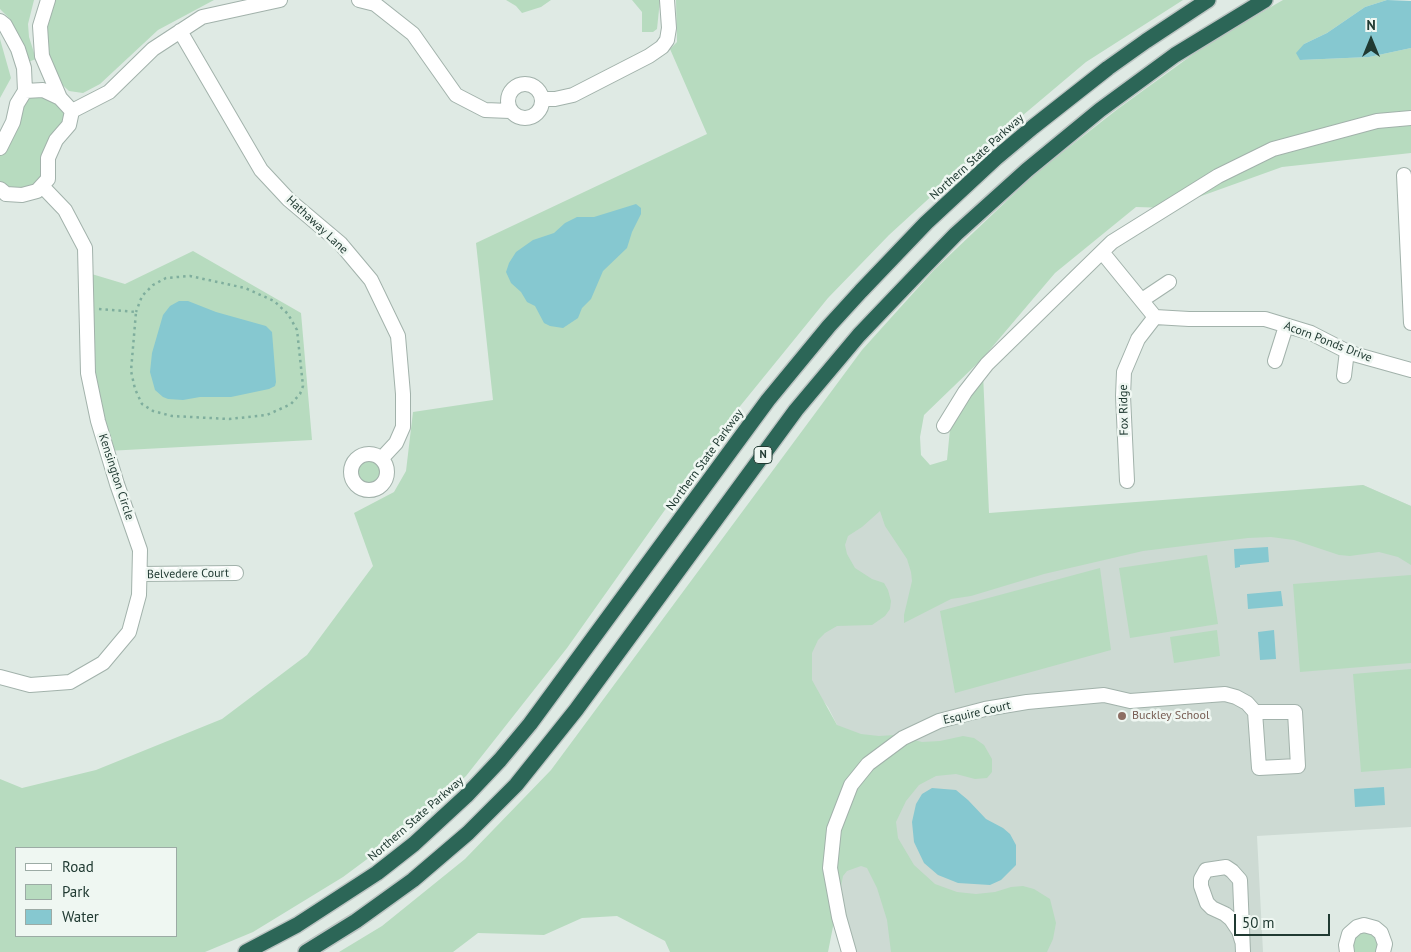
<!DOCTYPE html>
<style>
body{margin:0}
#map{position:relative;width:1411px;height:952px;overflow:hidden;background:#dfeae4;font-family:"PT Sans",sans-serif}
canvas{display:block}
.legend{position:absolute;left:15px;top:847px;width:162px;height:90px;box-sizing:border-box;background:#eff7f2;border:1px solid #9caba5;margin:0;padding:6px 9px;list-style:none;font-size:15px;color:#203a32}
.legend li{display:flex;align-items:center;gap:10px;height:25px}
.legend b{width:25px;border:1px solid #9caba5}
.north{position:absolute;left:1346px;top:15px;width:50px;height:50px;-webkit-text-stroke:4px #eff7f2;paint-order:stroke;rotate:0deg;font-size:14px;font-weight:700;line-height:20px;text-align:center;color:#203a32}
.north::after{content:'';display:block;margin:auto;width:18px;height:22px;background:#203a32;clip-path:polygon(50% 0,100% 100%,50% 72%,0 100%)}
.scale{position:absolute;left:1234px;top:914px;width:96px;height:22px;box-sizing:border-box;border:2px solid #203a32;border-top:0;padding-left:6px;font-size:15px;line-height:18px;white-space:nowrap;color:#203a32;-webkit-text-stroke:4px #eff7f2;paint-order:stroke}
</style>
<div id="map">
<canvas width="1411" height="952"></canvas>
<ul class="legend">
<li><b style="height:6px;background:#fff"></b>Road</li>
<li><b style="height:14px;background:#b7dbbf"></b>Park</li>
<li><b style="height:14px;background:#86c8d0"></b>Water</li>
</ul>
<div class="north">N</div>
<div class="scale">50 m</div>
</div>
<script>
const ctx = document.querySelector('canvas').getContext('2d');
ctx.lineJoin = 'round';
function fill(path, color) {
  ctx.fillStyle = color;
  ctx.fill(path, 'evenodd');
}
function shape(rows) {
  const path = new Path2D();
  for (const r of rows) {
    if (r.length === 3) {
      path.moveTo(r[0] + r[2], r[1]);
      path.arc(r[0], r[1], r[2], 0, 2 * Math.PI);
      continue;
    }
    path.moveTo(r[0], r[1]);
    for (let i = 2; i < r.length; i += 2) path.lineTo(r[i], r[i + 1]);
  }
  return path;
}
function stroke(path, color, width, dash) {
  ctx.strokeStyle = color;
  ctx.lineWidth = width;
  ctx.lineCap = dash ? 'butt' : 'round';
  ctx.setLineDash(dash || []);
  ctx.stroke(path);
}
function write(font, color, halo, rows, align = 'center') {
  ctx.font = font + ' "PT Sans",sans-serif';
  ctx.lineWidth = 5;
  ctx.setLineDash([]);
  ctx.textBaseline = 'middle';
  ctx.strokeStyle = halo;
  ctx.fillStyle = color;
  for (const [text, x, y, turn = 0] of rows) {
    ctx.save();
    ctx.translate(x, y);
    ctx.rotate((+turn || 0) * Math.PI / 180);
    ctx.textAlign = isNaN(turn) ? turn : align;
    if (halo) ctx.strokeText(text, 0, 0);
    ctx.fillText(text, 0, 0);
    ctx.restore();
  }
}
fill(shape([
 [1363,485,1411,506,1411,827,1257,836,1263,952,844,952,834,914,837,725,828,707,804,677,826,525,869,491,916,541]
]), '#cddad3');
fill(shape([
 [0,0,34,0,28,24,29,37,36,59,28,62,19,36,10,19,0,9],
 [53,0,214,0,158,30,100,84,83,93,69,91,57,80,47,55,45,17],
 [506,0,551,0,541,7,522,13,516,6],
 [632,0,660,0,657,29,653,32,642,32,642,12],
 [676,0,1183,0,1086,62,984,148,889,235,828,298,728,421,567,648,466,776,401,834,343,877,253,932,205,952,0,952,0,779,22,788,96,770,222,719,307,655,373,566,354,513,394,492,406,471,413,412,493,400,476,243,707,134,670,49,677,42],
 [16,848,176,848,176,936,16,936],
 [1283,0,1387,0,1365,7,1327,33,1304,44,1300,60,1369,57,1411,48,1411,153,1282,167,1168,208,1136,207,1055,273,982,359,924,415,920,437,921,455,930,465,947,460,950,429,983,373,989,513,1363,485,1411,506,1411,565,1398,557,1379,552,1350,556,1339,555,1294,540,1271,537,1248,538,1143,551,1044,574,971,596,951,599,904,623,904,615,912,581,911,572,907,559,885,526,880,511,862,527,848,536,845,545,847,554,855,568,872,579,884,583,888,590,891,601,890,609,885,616,872,625,837,626,825,633,818,640,812,653,812,680,837,725,861,734,879,736,895,735,922,742,940,741,963,736,974,738,984,745,992,759,992,772,987,778,975,779,956,774,936,776,919,785,906,801,896,822,898,838,914,865,935,884,957,892,976,894,995,892,1011,887,1023,886,1034,889,1050,899,1056,923,1053,939,1047,952,891,952,887,920,877,888,867,868,861,866,847,871,843,876,828,952,670,952,665,941,617,916,582,918,544,935,478,933,453,952,339,952,382,926,465,859,551,770,862,350,934,270,1036,173,1119,108,1210,42],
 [0,39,11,78,0,98],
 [43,90,72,111,37,191,0,189,0,148,17,104],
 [193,251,301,313,312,440,107,451,98,421,85,272,125,284],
 [369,472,18],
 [1207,555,1218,624,1130,638,1119,568],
 [1100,568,1111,650,955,693,940,611],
 [1411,575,1411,663,1300,672,1293,584],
 [1217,630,1220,656,1174,663,1170,637],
 [1411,669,1411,768,1361,772,1353,674],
 [1372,927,1383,952,1347,952,1346,941]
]), '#b7dbbf');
fill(shape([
 [1387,0,1411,1,1411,48,1369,57,1300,60,1296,53,1304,44,1327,33,1365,7],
 [636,204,641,208,641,214,632,232,627,248,603,271,591,299,582,308,578,318,563,328,550,326,544,323,535,306,527,302,521,292,511,283,506,272,509,263,516,252,533,240,554,233,565,223,577,217,594,217],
 [179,301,188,301,216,312,266,326,272,332,276,382,275,386,269,389,231,397,200,397,183,400,168,399,163,397,155,390,150,372,152,353,163,315,170,306],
 [1268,547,1269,562,1240,565,1240,567,1235,568,1234,549],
 [1281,591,1283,606,1248,609,1247,594],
 [1274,630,1276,659,1260,660,1258,632],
 [1384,787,1385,805,1355,807,1354,789],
 [932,788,956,790,968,800,986,819,1003,828,1010,834,1016,845,1016,865,1001,880,990,885,958,883,938,875,924,863,914,842,912,822,916,804,922,794]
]), '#86c8d0');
const minor = shape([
 [48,0,40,26,42,56,60,98],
 [359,0,375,4,413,34,456,95,485,110,510,111],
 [0,21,5,25,18,49,24,68,25,91],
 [180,31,261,170,289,200,340,243,371,280,398,336,403,394,403,427,396,443,382,458],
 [525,101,17],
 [542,99,555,99,573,95,649,56,662,47,667,40,669,28,667,0],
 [72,111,109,92,153,49,202,17,280,0],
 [0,148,13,122,17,104,25,91],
 [1404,175,1411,323],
 [0,189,6,194,22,195,37,191,48,179,48,158,56,140,69,125,72,111,60,98,43,90,25,91],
 [1102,252,1155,317],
 [1142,300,1169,282],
 [1155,317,1189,319,1265,319,1311,333,1350,353,1411,370],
 [1275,361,1286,326],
 [1344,376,1347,351],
 [944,426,965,392,987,364,1112,242,1218,176,1273,149,1377,121,1411,118],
 [369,472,18],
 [1127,481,1123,396,1124,372,1138,339,1155,317],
 [140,574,236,573],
 [0,677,30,685,70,682,103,663,129,632,139,595,140,550,117,484,98,421,88,373,85,248,65,210,42,186],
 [1242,941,1239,931,1231,919,1225,914,1212,908,1207,903,1201,886,1201,879,1206,870,1226,867,1232,871,1240,880,1243,952],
 [849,952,839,917,830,868,834,829,851,785,868,764,903,738,939,721,985,709,1027,702,1104,695,1130,701,1225,694,1236,697,1247,703,1255,712,1259,768,1298,766,1295,712,1255,712],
 [1347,952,1346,945,1349,934,1357,927,1364,925,1375,928,1381,933,1385,944,1383,952]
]);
const highway = shape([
 [246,952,297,925,377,873,414,844,466,796,500,760,530,724,768,400,829,326,861,291,926,223,996,158,1033,127,1108,68,1146,41,1208,0],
 [306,952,356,921,413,880,468,833,516,785,576,710,796,410,859,335,923,268,956,234,1027,170,1100,110,1175,55,1265,0]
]);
stroke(minor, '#a2b2ab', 16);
stroke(highway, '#bcc4c2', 18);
stroke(shape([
 [99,309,136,312,131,371,135,389,142,404,153,411,172,416,229,419,267,415,291,404,300,394,303,386,297,330,288,314,274,301,245,288,190,276,166,278,153,285,142,296,136,312]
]), '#7fae9d', 2.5, [2.5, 4]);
stroke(minor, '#fff', 14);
stroke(highway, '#2c6657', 15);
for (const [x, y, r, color] of [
 [1122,716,5,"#8d6e63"]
]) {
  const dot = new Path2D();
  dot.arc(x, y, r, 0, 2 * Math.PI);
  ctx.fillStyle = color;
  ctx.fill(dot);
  stroke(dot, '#eff7f2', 2);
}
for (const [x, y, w] of [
 [763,455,18]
]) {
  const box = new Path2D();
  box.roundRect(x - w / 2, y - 8.5, w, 17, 4);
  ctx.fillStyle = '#eff7f2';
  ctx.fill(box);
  stroke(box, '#203a32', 1);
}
write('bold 11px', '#203a32', null, [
 ["N",763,455]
]);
write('12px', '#203a32', '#eff7f2', [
 ["Northern State Parkway",977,157,-42],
 ["Hathaway Lane",317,225,43],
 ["Acorn Ponds Drive",1328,342,21],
 ["Fox Ridge",1124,410,-91],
 ["Northern State Parkway",705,460,-54],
 ["Kensington Circle",116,477,72],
 ["Belvedere Court",188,574,-1],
 ["Esquire Court",977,713,-13],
 ["Northern State Parkway",416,819,-41]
]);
write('12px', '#785e54', '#eff7f2', [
 ["Buckley School",1132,716]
], 'left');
</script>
